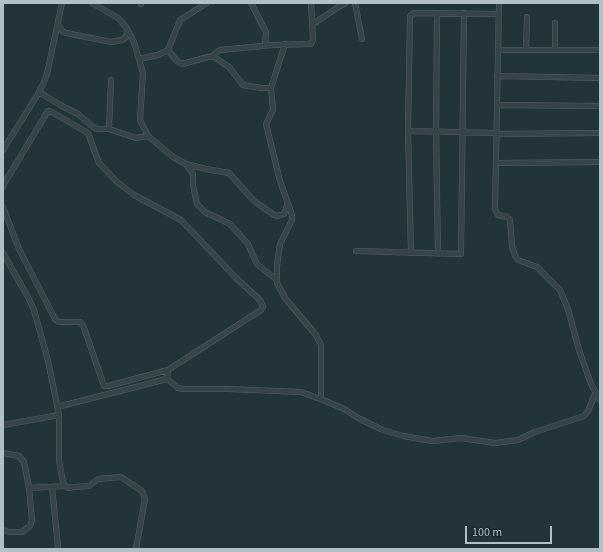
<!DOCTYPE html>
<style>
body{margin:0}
#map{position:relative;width:603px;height:552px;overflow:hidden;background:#22333a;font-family:"Source Sans 3",sans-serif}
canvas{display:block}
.frame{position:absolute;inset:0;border:4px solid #b1bfc6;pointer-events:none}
.scale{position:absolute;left:465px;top:526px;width:87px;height:18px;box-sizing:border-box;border:2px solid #b1bfc6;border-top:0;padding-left:5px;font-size:12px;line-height:14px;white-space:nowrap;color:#b1bfc6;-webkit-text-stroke:3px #1b292f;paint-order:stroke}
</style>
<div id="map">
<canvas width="603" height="552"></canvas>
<div class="frame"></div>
<div class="scale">100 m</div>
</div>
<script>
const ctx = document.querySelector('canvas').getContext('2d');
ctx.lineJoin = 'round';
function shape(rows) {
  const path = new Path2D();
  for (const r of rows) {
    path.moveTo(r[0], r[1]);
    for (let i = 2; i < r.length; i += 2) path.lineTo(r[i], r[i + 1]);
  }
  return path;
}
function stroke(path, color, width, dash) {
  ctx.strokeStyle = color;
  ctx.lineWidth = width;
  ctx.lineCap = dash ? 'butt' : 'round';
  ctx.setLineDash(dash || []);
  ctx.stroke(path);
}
const street = shape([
 [92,3,118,18,126,27,134,42,143,73,140,120,148,136,173,157,186,164,206,169,229,173,254,201,274,215,278,216,284,214,288,203],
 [251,3,266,32,265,45],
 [355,3,362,39],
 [499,3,495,209,498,215,507,217,510,220,512,246,515,256,518,260,537,267,560,290,568,309,579,350,591,384,600,400],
 [141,4,141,3],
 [437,13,436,132,438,254],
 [58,24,62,31,66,33,111,42,122,40,126,37,128,31],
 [313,24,340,6,346,3],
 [285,44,271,88,273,110,266,124,280,181,292,215,292,220,280,244,277,266,277,283,285,298,316,335,321,345,321,399],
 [168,50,177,61,182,64,208,57,214,57,229,67,243,85,262,88,271,88],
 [498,50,600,50],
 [526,50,527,17],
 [555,50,555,23],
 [211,57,220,50,273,45,311,44,313,40,311,3],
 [139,59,158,55,168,50,180,20,207,3],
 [497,76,600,78],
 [39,92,60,105,78,114,93,127,97,129,109,129,136,138,148,136],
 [497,105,600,106],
 [109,129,111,80],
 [408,131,497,133],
 [496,134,599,133],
 [3,150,38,94,43,84,47,74,62,3],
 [496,163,600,162],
 [186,164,193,174,193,185,197,204,205,212,230,224,248,244,257,264,277,280],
 [3,187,5,182,48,111,50,111,88,133,99,163,116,181,134,195,181,220,237,279,260,300,263,307,261,310,168,370,167,379],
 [3,207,19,249,55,319,59,322,80,322,83,325,104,386,108,386,168,370],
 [356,251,461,254,464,13],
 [3,253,28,297,34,310,48,361,59,415,59,461,63,482,65,486,68,488,74,487,89,486,98,479,121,477,142,491,145,499,136,549],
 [411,253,408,131,410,16,414,13,499,14],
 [57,407,167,379,178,388,184,389,228,389,301,392,323,400,344,409,360,419,383,430,403,436,432,441,461,438,495,443,518,440,535,432,584,416,588,411,595,394],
 [3,425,59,415],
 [3,453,19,456,24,462,29,488,32,520,30,526,22,532,9,532,3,530],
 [52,487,58,547],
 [29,488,65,486]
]);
stroke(street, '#546268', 6);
stroke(street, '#36444a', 5);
</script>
